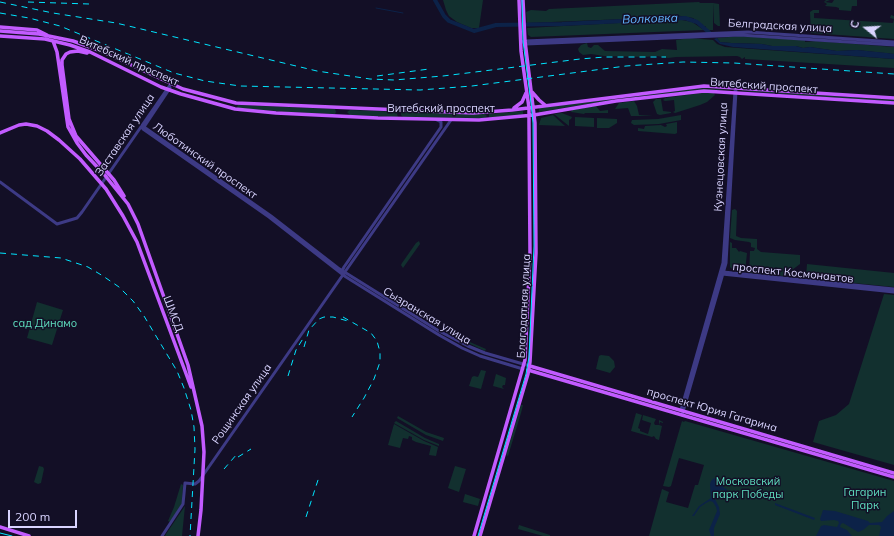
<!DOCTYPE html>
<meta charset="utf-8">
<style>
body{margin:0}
#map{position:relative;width:894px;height:536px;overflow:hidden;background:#130f26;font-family:Mulish,sans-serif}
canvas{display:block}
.north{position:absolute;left:846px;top:8px;width:40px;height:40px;-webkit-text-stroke:3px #130f26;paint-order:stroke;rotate:288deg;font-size:11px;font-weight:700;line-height:16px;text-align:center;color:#d9d4ff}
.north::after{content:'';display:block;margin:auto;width:14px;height:18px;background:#d9d4ff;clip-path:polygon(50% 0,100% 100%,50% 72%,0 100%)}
.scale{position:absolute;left:8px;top:510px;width:69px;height:18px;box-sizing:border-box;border:2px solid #d9d4ff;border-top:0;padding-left:5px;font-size:12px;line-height:14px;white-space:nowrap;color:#d9d4ff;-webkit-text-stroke:3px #130f26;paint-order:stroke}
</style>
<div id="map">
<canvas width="894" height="536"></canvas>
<div class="north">С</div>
<div class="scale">200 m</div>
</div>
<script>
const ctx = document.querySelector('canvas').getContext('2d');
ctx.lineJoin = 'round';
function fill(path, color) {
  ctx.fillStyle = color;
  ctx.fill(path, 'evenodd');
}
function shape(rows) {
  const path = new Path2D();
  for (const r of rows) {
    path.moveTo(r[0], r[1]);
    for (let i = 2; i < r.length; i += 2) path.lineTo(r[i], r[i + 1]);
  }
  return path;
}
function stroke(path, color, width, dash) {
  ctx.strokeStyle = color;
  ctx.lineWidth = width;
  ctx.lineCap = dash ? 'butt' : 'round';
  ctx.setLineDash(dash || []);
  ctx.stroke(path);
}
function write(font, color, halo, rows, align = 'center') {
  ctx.font = font + ' Mulish,sans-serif';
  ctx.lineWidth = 3;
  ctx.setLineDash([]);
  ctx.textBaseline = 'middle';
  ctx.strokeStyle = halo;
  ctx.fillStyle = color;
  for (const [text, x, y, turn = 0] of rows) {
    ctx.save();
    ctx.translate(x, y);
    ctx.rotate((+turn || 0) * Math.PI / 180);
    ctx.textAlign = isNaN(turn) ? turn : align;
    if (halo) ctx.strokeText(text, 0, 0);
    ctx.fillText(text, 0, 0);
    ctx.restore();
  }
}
fill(shape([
 [443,0,483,0,479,28,471,28,457,22,449,16,446,10],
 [826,0,830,0,825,2,832,3,834,0,857,0,857,6,852,6,851,11,839,10,839,8,836,7,825,6,827,4,824,2],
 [699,2,700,3,713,3,713,30,708,30,705,27,706,26,703,26,703,24,702,25,693,18,675,15,650,18,527,23,526,12,531,10,546,11,549,9],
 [713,3,719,4,720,26,718,26,714,23],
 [813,10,819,10,819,13,814,13,814,18,893,23,894,19,890,18,891,15,894,16,894,39,811,33,810,12],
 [664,19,682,20,692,22,704,30,531,37,528,35,527,28,654,21],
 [741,36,805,40,805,42,816,41,894,47,894,54,857,50,837,51,810,47,803,48,796,46,772,46,762,44,731,43,720,42,717,38],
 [690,38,713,40,717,44,725,47,894,59,894,68,745,59,745,57,742,59,740,57,737,56,676,57,668,58,657,56,644,57,604,56,591,54,583,55,579,52,578,49,581,45,587,43,588,47,591,48,594,45,598,45,605,51,655,52,662,49,677,50,676,40],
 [699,88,732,90,699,90,616,99],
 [742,90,894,100,894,102,742,91],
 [701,93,714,93,715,95,707,102,700,105,675,113,673,112,675,111,674,100,665,101,663,100,665,98],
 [613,99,613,100,539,112,539,108],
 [656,99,661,99,663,111,671,112,671,113,660,115,657,114,653,102],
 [634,101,637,106,639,115,653,116,631,116,628,108,615,109,619,103],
 [238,105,335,109,336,112,335,114,288,112,238,108,237,107],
 [596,106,600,111,608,110,608,113,585,113,584,114,571,112,572,110],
 [350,110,398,112,397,114,398,117,350,115,347,112],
 [523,111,523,115,489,118,489,114],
 [401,112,485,114,487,116,485,118,474,118,403,117,401,115],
 [562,113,572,117,571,119,569,120,569,126,554,114],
 [553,115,565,126,539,125,541,118],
 [681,115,681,120,659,124,634,125,631,123,632,120,658,119],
 [575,117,594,118,594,127,575,126],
 [597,118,617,119,617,123,609,128,597,128],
 [677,122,677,133,675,134,638,131,638,128,644,129,645,126,661,125,665,127,667,126,666,124],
 [735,209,737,211,736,236,741,238,757,239,757,249,761,252,800,255,800,264,784,276,749,273,750,251,754,251,755,248,751,247,751,243,749,242,735,240,730,238,732,210],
 [419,241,420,244,403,268,401,265,402,263,416,243],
 [730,242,732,243,732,248,736,248,739,252,740,251,747,253,745,272,734,271,730,267],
 [807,264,894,273,894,287,833,281,833,280,806,278],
 [884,294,894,295,894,465,813,442,819,421,836,415,849,404],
 [37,302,63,310,52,345,27,338],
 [452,332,472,343,486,349,485,351,447,333],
 [601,355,609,356,614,361,615,367,610,373,596,369,599,356],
 [481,370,486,371,481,389,469,386,472,377,474,376,478,377],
 [496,374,506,378,505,385,503,385,502,387,504,389,493,386],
 [521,405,523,405,521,413,508,456,506,455],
 [636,413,642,415,638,428,640,429,640,431,648,434,651,423,642,420,643,415,656,419,654,423,655,425,659,425,659,420,663,422,663,423,660,422,659,425,662,426,659,440,656,439,654,436,652,437,631,431],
 [398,416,426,432,444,438,443,441,426,435,397,418],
 [396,421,425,438,439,444,439,446,424,440,394,423],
 [682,421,684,422,685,421,894,481,894,536,649,536,662,489,669,492,666,502,688,508,695,485,698,485,704,465,679,458,671,486,669,487,663,486],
 [394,424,424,441,438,447,436,456,429,455,431,446,416,442,412,440,412,437,409,436,408,439,403,438,400,448,388,445],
 [39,466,43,467,44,469,41,483,38,484,34,482],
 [455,466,466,469,459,492,448,488],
 [181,484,183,485,182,504,170,522,168,521,174,507],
 [465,494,480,499,478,506,463,502],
 [185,506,182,536,165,536,166,534],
 [519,525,550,535,550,536,543,536,518,529]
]), '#12302f');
fill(shape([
 [717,38,720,42,731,43,762,44,772,46,796,46,803,48,810,47,837,51,857,50,887,53,894,54,894,59,733,47,720,44,714,39],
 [714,478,719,481,724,488,727,489,727,491,721,490,717,492,715,499,719,507,720,514,714,528,714,536,711,536,709,530,717,511,716,507,713,502,710,501,706,503,700,507,694,516,692,516,699,506,711,498,710,484,711,481],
 [775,503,815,518,814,520,775,505],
 [823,510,835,511,868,521,870,523,882,522,887,516,894,511,894,536,879,536,881,527,879,525,869,525,863,530,858,532,843,523,841,524,840,527,847,530,852,536,816,536,821,526,824,525,837,527,839,523,838,521,834,520,821,521,820,519]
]), '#0c2248');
stroke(shape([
 [376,8,403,13]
]), '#0c2248', 1);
stroke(shape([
 [435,0,444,16,449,21,474,31,496,25,562,24,685,18,697,22,712,35]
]), '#0c2248', 4);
stroke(shape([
 [521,41,526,44,740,35,894,45],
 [525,41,748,32,894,42],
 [142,126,144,127,271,216,338,268,439,331,468,346,485,353,530,366],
 [142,126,143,129,269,217,346,277,439,335,462,348,480,356,523,369],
 [144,127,170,88],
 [0,182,57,224,77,218,82,212,170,85],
 [342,271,344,267,441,127,441,122,437,120],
 [723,272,894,289],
 [722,274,894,292],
 [681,410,723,263,735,91],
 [682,415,726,263,736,91],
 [162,536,183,504,185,483,195,484,199,481,451,120]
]), '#3d3a85', 3);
stroke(shape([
 [0,27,37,30,47,35],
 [0,31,39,34,73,41,101,51,183,89,236,103,473,113,512,110,704,86,894,98],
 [0,36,45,39,70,45,90,52,161,87,181,94,235,109,276,113,378,118,479,120,534,115,616,101,704,91,894,103],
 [53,41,57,52,68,127,77,143,86,155,103,173,128,204,138,224,188,365,202,426,204,452,201,510,198,536],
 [87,53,78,51,70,52,66,54,62,60,62,65,69,119,76,136,114,180,124,196],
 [532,92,539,100,545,105],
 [514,108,522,102,526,93],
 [0,133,19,125,26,124,37,126,47,131,59,140,80,159,106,189,123,216,137,242,191,387],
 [530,366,894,473],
 [528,370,894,477],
 [0,527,29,536],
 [474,536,525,360,530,253,529,123,529,108,521,51,519,0],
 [480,536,528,374,530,362,536,253,535,123,525,41,523,0]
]), '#c25bff', 3.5);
stroke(shape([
 [0,533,12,536],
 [478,536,526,374,529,357,534,246,533,123,531,103,523,41,522,0]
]), '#00e5ff', 1);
stroke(shape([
 [0,2,53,13,116,23,317,71,370,79,394,80,443,76,580,59,605,57,666,57],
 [28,2,89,4],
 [0,13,29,18,60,26,174,73,205,81,240,86,420,90,472,86,626,66,683,62,734,63,894,74],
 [377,76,429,69],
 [0,253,61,258,88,267,103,276,119,287,133,301,144,316,177,371,184,388,191,410,194,427,195,449,190,536],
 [343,317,371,333,377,341,380,352,380,362,374,379,364,398,352,417],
 [304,347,309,330,319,319,324,317,333,317,348,321],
 [288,376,296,350,304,337],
 [238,457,251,449],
 [224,469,237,454],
 [306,517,319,477]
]), '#00e5ff', 1, [6, 5]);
write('11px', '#d9d4ff', '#130f26', [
 ["Белградская улица",780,26,3],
 ["Витебский проспект",129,61,24],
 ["Витебский проспект",764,86,4],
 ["Витебский проспект",441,109],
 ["Заставская улица",125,135,-56],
 ["Кузнецовская улица",721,157,-87],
 ["Люботинский проспект",205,161,35],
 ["проспект Космонавтов",793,273,6],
 ["Благодатная улица",524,306,-87],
 ["ШМСД",173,314,69],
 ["Сызранская улица",427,316,31],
 ["Рощинская улица",242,404,-55],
 ["проспект Юрия Гагарина",712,410,16]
]);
write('11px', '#5fe0c0', '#130f26', [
 ["сад Динамо",45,324],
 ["Московский",748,482],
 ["парк Победы",748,495],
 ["Гагарин",865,493],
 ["Парк",865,506]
]);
write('italic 12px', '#62b6ff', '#130f26', [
 ["Волковка",650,19,-2]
]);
</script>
